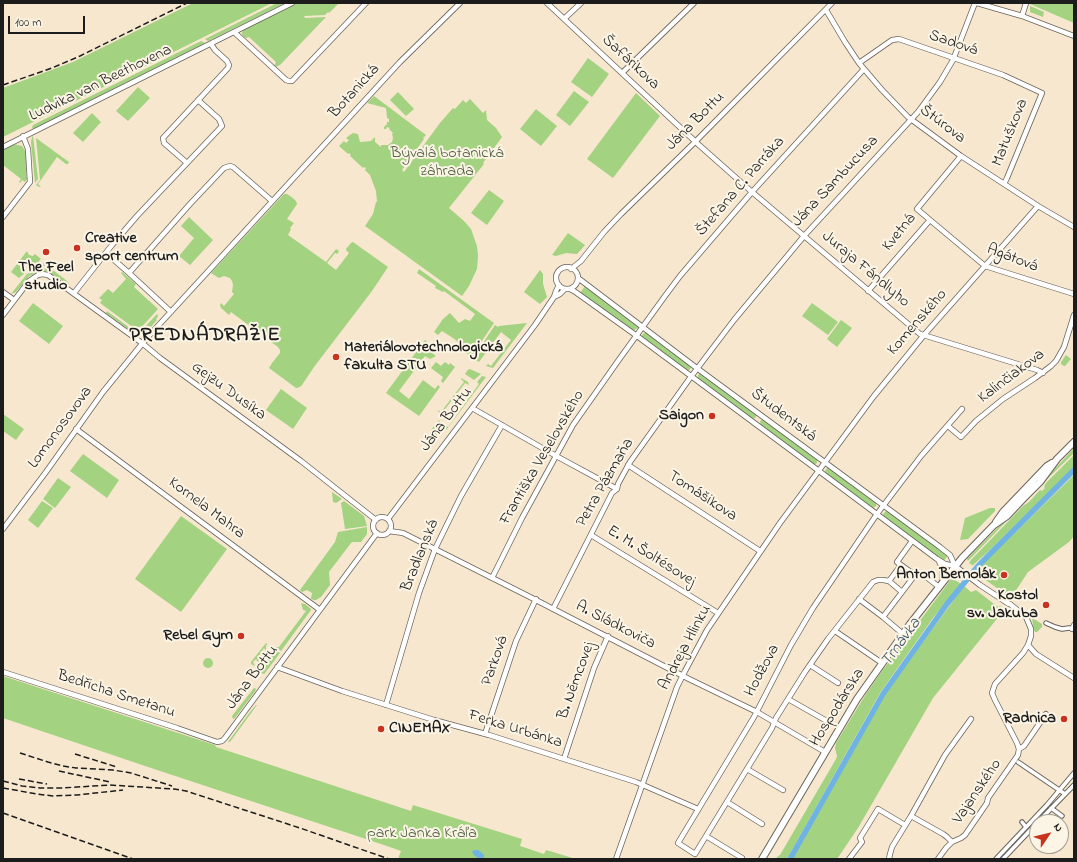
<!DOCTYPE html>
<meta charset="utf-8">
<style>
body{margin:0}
#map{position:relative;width:1077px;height:862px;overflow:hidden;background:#f7e7cf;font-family:"Indie Flower",sans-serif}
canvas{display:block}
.frame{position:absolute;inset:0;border:4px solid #1c1c1c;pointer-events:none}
.north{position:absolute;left:1029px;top:814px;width:40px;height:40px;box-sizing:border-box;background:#fcf5e5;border:1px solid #a29e95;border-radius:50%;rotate:55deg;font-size:11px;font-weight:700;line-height:16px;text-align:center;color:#1c1c1c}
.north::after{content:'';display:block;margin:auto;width:14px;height:18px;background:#c8321e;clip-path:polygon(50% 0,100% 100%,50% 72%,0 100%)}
.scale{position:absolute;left:8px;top:16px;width:77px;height:18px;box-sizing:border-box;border:2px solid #1c1c1c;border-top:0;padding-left:5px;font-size:12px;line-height:14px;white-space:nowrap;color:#1c1c1c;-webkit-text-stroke:3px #fcf5e5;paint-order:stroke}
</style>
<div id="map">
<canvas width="1077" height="862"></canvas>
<div class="frame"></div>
<div class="north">N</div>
<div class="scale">100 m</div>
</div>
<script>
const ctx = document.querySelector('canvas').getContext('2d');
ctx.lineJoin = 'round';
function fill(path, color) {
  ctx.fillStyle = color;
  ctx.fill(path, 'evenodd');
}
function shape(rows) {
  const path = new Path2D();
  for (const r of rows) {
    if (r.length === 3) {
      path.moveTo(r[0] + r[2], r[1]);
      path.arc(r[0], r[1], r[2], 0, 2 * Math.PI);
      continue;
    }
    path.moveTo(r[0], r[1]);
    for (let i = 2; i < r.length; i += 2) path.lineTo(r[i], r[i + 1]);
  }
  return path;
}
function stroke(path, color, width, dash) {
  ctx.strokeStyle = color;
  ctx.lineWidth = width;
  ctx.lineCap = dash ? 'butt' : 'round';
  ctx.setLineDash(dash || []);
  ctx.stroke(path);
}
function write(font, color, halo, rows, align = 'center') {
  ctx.font = font + ' "Indie Flower",sans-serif';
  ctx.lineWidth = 4;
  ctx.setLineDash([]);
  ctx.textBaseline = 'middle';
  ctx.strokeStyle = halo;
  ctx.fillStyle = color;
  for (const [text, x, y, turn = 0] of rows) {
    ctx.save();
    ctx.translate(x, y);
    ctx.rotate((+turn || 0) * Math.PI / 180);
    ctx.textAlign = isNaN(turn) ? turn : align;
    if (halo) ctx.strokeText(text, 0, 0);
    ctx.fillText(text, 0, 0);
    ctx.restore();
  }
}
fill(shape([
 [193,3,272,3,3,137,3,88,73,62],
 [277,3,285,3,208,41,205,39],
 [297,3,339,3,329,13,328,12,325,15,304,16,305,18,326,17,280,65,275,67,274,66,276,62,249,37,246,38,243,36,242,34,242,32,244,29],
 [1031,3,1074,3,1074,23,1030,4],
 [1030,6,1044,12,1043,17,1030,12],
 [201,41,205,43,33,129,32,127,33,125],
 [588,58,609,74,592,97,571,82],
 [138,87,150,98,128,121,116,111],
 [574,91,589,102,570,126,556,115],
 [398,92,414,109,406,116,390,100],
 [636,93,660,116,613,178,587,159],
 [374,96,426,135,423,138,424,139,402,170,404,172,440,123,453,108,455,109,463,100,466,103,470,99,483,113,486,110,487,120,496,128,502,137,483,163,484,164,449,208,464,221,471,229,477,246,478,256,477,269,469,286,462,296,365,226,373,214,376,202,377,202,376,191,370,175,365,170,366,168,364,167,363,168,350,156,351,155,349,153,348,154,339,146,344,141,346,143,349,140,346,138,350,135,353,133,358,134,360,142,371,141,375,137,375,142,381,147,381,145,388,145,392,142,393,138,392,134,393,133,389,129,390,128,387,127,386,129,384,129,384,127,387,124,387,122,389,122,389,119,387,118,386,108,367,103],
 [536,109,557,126,541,146,520,129],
 [92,113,101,122,83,142,73,133],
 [33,136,38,179,35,183,31,142,32,137],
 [36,138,69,162,68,164,66,164,57,157,38,184,41,187,39,187,36,185,40,180],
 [14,144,22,146,26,152,27,171,26,171,27,179,25,182,22,180,20,183,19,182,21,179,3,165,3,150],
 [489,190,504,201,487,225,471,213],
 [284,194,287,194,293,198,296,201,297,204,287,219,294,223,290,228,291,229,288,235,326,262,336,249,339,251,338,253,337,254,335,253,327,263,336,270,349,253,346,250,346,249,351,243,353,242,388,267,372,291,314,367,302,385,300,387,296,388,269,368,272,363,280,353,280,350,278,347,231,312,229,315,221,308,220,305,221,303,224,306,234,294,232,292,233,285,232,281,230,278,224,276,219,278,211,273],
 [189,217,213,240,190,265,179,256,194,238,181,226],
 [568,233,585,245,578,253,577,254,566,253,556,256,552,255],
 [27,251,29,255,33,256,35,254,41,259,39,261,40,264,42,264,45,262,50,266,49,267,43,266,37,266,29,269,27,265,20,260],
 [17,264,21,267,21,269,26,272,19,278,11,272],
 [42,268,48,269,54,271,67,281,70,285,66,283,52,274,49,272,41,271,29,276,16,292,11,294,27,274,34,270],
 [419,269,494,323,471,357,461,349,463,346,453,338,442,331,438,335,434,332,443,319,450,313,459,323,465,319,470,321,475,314,444,291,443,292,435,288,436,286,417,273],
 [540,270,543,274,543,284,547,297,540,304,524,292],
 [122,272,136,284,134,287,158,309,138,331,100,303,102,300,99,298,108,289,113,293,126,279,121,273],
 [585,286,637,325,638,328,632,331,580,293],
 [33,303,63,326,49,344,19,321],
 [812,303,838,322,828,335,802,316],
 [107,311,134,331,135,334,106,313],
 [157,314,158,316,156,319,157,320,144,335,143,334,141,333,142,330],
 [841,320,852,328,837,347,827,339],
 [527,323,493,368,486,366,488,364,491,366,511,340,501,332,479,362,473,358,495,325,498,327,499,326],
 [644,333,648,333,691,366,690,370,686,370,642,338,642,335],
 [425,340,431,345,428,350,436,356,430,359,425,356,399,391,409,399,423,380,435,389,438,385,440,387,419,416,386,393],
 [1066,355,1071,359,1065,366,1064,366,1061,364,1061,362],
 [436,362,441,366,445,362,449,365,450,363,455,367,443,383,441,381,443,377,431,368],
 [469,369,472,370,481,374,474,380,465,374,467,371],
 [701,373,757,415,755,418,752,419,698,380,698,375],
 [482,376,486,377,446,430,443,425,444,424,448,427,479,384,477,382],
 [461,378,468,382,469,385,465,383,442,413,445,416,443,416,439,413,438,410,441,412,464,382,461,379],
 [281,389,307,408,293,429,266,410],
 [3,414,24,429,16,440,3,431],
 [764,419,817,458,817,463,814,465,761,426,760,422,761,420],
 [439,420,440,422,441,429,437,435,434,436,431,434,433,432,431,430],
 [1074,448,1074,453,1044,482,1053,471],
 [83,454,119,480,107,498,70,471],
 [1074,455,1074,467,991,549,972,566,972,565,969,563,971,560,1023,506,1029,502,1040,490,1042,491,1045,488,1044,487,1046,483],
 [827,468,830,468,876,503,876,506,873,508,871,508,826,474,825,471],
 [1074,475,1074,536,1069,542,1028,572,1011,598,980,576,982,573,977,570],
 [58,478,71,487,55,508,43,499],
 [332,492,342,499,336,503,333,502],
 [42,501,53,508,38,528,28,520],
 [344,501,364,516,367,526,345,529,341,503],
 [1022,505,968,561,967,559,1015,510],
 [990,508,995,508,995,511,968,539,960,540,965,518],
 [886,511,889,512,948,555,944,561,884,517,883,514],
 [181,516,227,549,181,612,135,579],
 [367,527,367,534,361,542,353,542,351,543,329,572,330,585,321,597,316,600,314,600,311,599,312,593,307,590,302,592,300,590,335,542,338,532],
 [952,578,961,584,933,618,880,693,787,859,776,859,778,856,780,855,836,759,837,756,835,748,836,743,866,694,882,671],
 [964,586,971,592,976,590,998,607,1000,606,1003,608,1000,615,933,698,858,828,837,859,792,859,885,694],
 [301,603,305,604,311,609,311,610,281,651,275,647,279,647,306,611,303,610],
 [1032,619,1034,619,1042,624,1042,627,1037,632,1035,632,1034,630],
 [266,643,267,644,266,646,266,651,264,648,258,657,259,660,258,662,256,659,253,662,255,666,251,664,251,662],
 [274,649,280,653,265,673,264,674,258,672,258,667,262,667,272,654,268,653,268,652,272,651],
 [208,663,5],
 [3,676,215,745,216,747,411,811,413,805,522,839,520,846,544,854,546,850,576,859,398,859,401,851,384,845,145,766,3,718],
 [254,688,255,688,256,690,235,718,233,719,232,716],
 [257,705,230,742,228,742,250,712,256,705]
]), '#a3d280');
fill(shape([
 [474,850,478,850,482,853,484,855,484,858,483,859,479,859,474,855,472,852]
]), '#6eb3e4');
stroke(shape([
 [790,859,883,694,947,604,978,566,1074,470]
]), '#6eb3e4', 5.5);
const pedestrian = shape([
 [1046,623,1055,627,1062,629,1069,628,1074,629],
 [1018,762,1065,794],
 [1051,808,1062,816],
 [1022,822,1026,827],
 [1038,822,1074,785],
 [996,859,1047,805,1074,773],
 [1003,859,1037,823]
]);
const minor = shape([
 [547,3,699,145,752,192,920,334,1037,370,1043,373],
 [977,3,1022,16,1074,36],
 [826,10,845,42,859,63,882,90,908,117,961,156,1038,206,1074,227],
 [1022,16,1026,3],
 [564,19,581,3],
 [234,32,286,80,289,81,292,81,366,3],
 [859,63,892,40,899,39,1003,75,1042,93,1007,178,1004,184],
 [622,73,694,3],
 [3,147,292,3],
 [187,163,164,143,163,138,228,68,229,65,227,61,215,50,211,44],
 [3,217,30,182,28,149,23,136],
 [930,220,985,266,1074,294],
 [106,253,129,273],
 [567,278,11],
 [571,269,581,261,604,232,621,214,695,142,832,3],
 [578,278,694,366,940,547,950,555,955,566],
 [570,289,574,291,637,336,815,468,937,559,945,564,955,566,980,585,1009,604],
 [868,291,930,220,917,209,961,156],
 [3,292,14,300],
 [74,293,112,245,137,216,222,126,219,119,198,100],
 [554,297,560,294,565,289],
 [171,312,129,273,190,204,224,168,230,166,233,167,272,201],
 [3,315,29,281,38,275,42,274,48,275,142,343,160,358,301,461,376,520],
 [472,408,558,457,617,489],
 [948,426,961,437,976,421,1003,399,1035,378,1051,366,1056,361,1064,347,1074,315],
 [76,429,320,610],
 [628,465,760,551],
 [382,526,9],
 [388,519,535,325,554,297,556,291,559,285],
 [3,529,46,472,103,392,146,339,400,62,460,3],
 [389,531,403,533,532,598,689,679,757,712,825,752],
 [591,535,718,613],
 [912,541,897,562,901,565,889,581,883,580,878,580,873,582,828,639,805,672,776,718,772,728,695,854,678,843,754,717,791,645,813,608,877,514,921,456,962,409],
 [939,561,942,568,943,582],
 [915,575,919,574,925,576,939,587],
 [492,578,522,518,573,425,618,361,665,296,680,276,752,192,864,69],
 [889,581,902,592],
 [859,599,883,617,915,575,901,565],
 [553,609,612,493,617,489,618,484,630,462,690,378,734,320,804,236,918,112,940,82,953,60,975,3],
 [883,617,903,634],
 [1072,629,1074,625],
 [835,631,882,663],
 [1028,645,1036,654,1074,678],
 [810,665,838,683],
 [277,667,342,691,434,720,489,735,636,782,698,809],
 [3,672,177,728,217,742,222,741,225,738,377,533],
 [788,699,825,720],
 [386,705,419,593,435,549,461,496,502,425],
 [485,734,516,641,536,599],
 [1019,749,1024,746,1046,714],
 [564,759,594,668,608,636],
 [747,769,783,790],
 [727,802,762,824],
 [911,816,945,755,971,719],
 [706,836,742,858],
 [616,859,677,687,685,671,707,630,780,523,874,396,924,335,1038,206],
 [849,859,862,842,860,838,878,809,905,825],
 [889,859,890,854,892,847,911,816,943,834,947,837,952,842],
 [938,859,946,848,952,842,961,838,965,835,987,803,988,798,1018,755,1019,749,1017,743,995,700,992,693,995,684,1023,653,1028,645,1031,636,1031,629,1026,617,1010,604]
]);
const tertiary = shape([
 [996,522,1003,512,1047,466,1052,463],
 [762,859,857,699,910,624,962,558,994,525,1007,516,1023,499,1040,482,1057,459,1074,442]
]);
stroke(pedestrian, '#69635b', 5.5);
stroke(minor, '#69635b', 6);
stroke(tertiary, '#69635b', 8);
stroke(pedestrian, '#fff', 3.5);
stroke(minor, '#fff', 4.5);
stroke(tertiary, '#fff', 6);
stroke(shape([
 [3,85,52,68,80,56,187,3],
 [20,753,48,762,63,766,76,768,113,770,131,773,172,786],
 [75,754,117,767],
 [59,771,110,782],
 [19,779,47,784],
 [3,781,22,786,40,788,61,788,110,785,174,789,186,791,300,828,389,859],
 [3,788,37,794,53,796,77,795,123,790],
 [3,813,133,859]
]), '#1c1c1c', 1.5, [6, 3]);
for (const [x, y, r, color] of [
 [77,248,4,"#c8321e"],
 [46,252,4,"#c8321e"],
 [336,357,4,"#c8321e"],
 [712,416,4,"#c8321e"],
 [1004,575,4,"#c8321e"],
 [1046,605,4,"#c8321e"],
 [241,636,4,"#c8321e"],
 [1064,719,4,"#c8321e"],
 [381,729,4,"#c8321e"]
]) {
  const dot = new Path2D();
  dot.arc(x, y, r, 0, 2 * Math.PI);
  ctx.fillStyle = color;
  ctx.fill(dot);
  stroke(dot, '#fcf5e5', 1.5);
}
write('16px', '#1c1c1c', '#fcf5e5', [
 ["Sadová",953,44,19],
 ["Šafárikova",630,63,43],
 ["Ludvika van Beethovena",101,84,-26],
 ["Botanická",355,92,-48],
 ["Jána Bottu",696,122,-45],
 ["Štúrova",942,125,37],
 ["Matuškova",1011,133,-68],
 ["Jána Sambucusa",836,182,-47],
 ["Štefana C. Parráka",741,187,-49],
 ["Kvetná",900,233,-51],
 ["Agátová",1012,259,21],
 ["Juraja Fándlyho",865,270,40],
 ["Komenského",918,323,-49],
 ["Kalinčiakova",1012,377,-37],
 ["Gejzu Dusíka",228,392,36],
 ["Študentská",783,416,37],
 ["Jána Bottu",447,420,-53],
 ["Lomonosovova",61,428,-54],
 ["Františka Veselovského",543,458,-60],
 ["Petra Pázmaňa",606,483,-60],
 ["Tomášikova",702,497,33],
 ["Kornela Mahra",206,509,37],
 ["Bradlanská",421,556,-68],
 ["E. M. Šoltésovej",651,557,32],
 ["A. Sládkoviča",615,626,27],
 ["Andreja Hlinku",686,648,-62],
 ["Parková",496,661,-71],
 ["Hodžova",763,671,-62],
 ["Jána Bottu",253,678,-53],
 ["B. Němcovej",577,681,-70],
 ["Bedřicha Smetanu",116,695,18],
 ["Hospodárska",838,708,-58],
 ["Ferka Urbánka",515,730,17],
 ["Vajanského",978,792,-56]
]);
write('16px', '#4b5c3f', '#fcf5e5', [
 ["Bývalá botanická",447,154],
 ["záhrada",447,172],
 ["park Janka Kráľa",422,834]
]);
write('bold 16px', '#1c1c1c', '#fcf5e5', [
 ["Creative",85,239,"left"],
 ["sport centrum",85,257,"left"],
 ["The Feel",46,268,"center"],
 ["studio",46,286,"center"],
 ["Materiálovotechnologická",344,348,"left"],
 ["fakulta STU",344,366,"left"],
 ["Saigon",704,416],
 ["Anton Bernolák",996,575],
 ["Kostol",1038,596],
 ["sv. Jakuba",1038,614],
 ["Rebel Gym",233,636],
 ["Radnica",1056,719],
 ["CINEMAX",389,729,"left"]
], 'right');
write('italic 17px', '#3d586c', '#fcf5e5', [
 ["Trnávka",902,643,-54]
]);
ctx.letterSpacing = '1px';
write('bold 20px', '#1c1c1c', '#fcf5e5', [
 ["PREDNÁDRAŽIE",205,337]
]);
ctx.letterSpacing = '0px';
</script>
